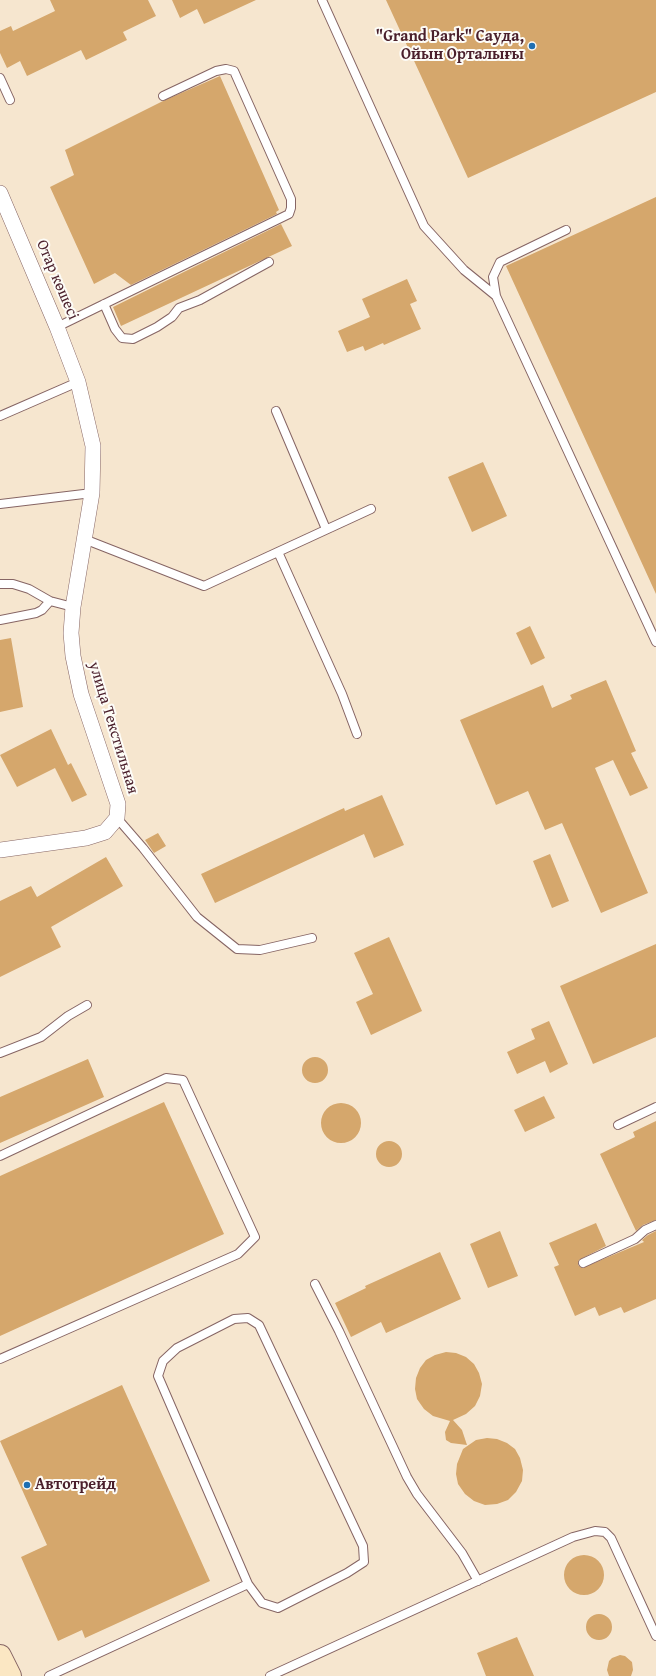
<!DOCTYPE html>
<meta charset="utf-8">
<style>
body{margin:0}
canvas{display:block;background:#f6e6cf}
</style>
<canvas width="656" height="1676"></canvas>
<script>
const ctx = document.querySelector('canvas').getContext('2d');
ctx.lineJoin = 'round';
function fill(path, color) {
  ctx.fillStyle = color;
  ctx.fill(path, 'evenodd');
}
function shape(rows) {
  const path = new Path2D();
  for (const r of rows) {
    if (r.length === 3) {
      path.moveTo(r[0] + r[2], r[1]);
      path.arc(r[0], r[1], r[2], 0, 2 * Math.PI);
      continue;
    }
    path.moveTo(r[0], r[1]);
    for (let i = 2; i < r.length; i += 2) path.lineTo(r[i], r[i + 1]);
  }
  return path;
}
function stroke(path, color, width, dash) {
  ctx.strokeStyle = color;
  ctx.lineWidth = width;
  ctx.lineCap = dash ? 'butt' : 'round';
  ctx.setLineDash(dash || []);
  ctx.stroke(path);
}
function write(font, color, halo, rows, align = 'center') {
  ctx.font = font + ' "Gentium Book Plus",serif';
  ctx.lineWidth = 4;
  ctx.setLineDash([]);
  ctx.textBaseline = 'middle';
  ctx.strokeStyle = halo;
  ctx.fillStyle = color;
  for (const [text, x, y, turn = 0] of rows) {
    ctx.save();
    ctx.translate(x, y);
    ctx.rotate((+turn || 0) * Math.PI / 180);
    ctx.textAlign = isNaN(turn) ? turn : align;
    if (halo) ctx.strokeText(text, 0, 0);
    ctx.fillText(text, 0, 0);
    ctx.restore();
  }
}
fill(shape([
 [50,0,148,0,156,16,123,32,127,40,86,60,81,50,27,76,20,61,7,68,0,53,0,31,11,26,13,31,55,11],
 [172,0,256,0,204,24,197,9,180,18],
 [386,0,656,0,656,92,468,178],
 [220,76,279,210,276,212,277,214,131,285,115,273,94,284,50,187,74,175,65,150,163,101],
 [656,197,656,594,506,266],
 [281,224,292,246,121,326,113,307],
 [407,279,417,301,410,304,421,329,384,345,383,343,365,351,363,346,347,352,338,331,370,317,362,299],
 [483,462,507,516,472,532,448,477],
 [530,626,545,658,531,665,516,633],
 [11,638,23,707,0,712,0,640],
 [606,680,636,751,631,753,648,788,630,796,613,760,595,768,648,893,601,913,562,823,545,830,528,791,496,805,460,720,543,685,552,708,572,699,570,695],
 [51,729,68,765,71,763,87,795,72,802,55,768,17,787,0,755],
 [382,795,404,845,374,858,364,834,215,903,201,874,344,808,345,811],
 [158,833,166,846,154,853,145,840],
 [550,854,569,901,552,908,533,861],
 [106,857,123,886,51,927,61,947,0,977,0,901,31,886,37,897],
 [389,937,422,1011,371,1035,356,1002,373,994,354,953],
 [656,944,656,1037,593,1064,560,986],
 [549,1021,568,1064,550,1073,545,1061,517,1074,507,1052,535,1039,531,1029],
 [315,1070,13],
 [88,1059,104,1097,0,1143,0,1097],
 [544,1096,555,1118,525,1132,514,1110],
 [164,1102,224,1234,0,1336,0,1176],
 [341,1123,20],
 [656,1121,656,1220,643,1225,636,1231,600,1154,635,1137,633,1132],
 [389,1154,13],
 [596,1223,606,1246,579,1260,578,1265,582,1268,644,1242,642,1240,648,1235,656,1231,656,1299,624,1313,621,1307,599,1316,595,1307,575,1316,554,1267,559,1265,549,1243],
 [500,1231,518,1276,488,1288,470,1244],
 [440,1252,461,1299,386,1333,381,1322,351,1337,335,1303,366,1288,365,1286],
 [446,1352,456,1353,466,1357,474,1364,479,1373,482,1384,480,1396,475,1406,466,1414,453,1420,462,1430,467,1445,451,1443,446,1440,445,1432,450,1421,433,1416,424,1409,417,1399,415,1389,416,1378,420,1368,426,1360,435,1355],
 [122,1385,210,1581,85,1638,82,1630,58,1641,21,1557,47,1545,0,1441],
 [487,1438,497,1439,507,1443,515,1449,520,1458,523,1470,522,1481,516,1492,508,1500,497,1504,485,1505,474,1501,465,1494,458,1484,456,1474,457,1464,463,1449,476,1440],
 [584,1575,20],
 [599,1627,13],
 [517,1637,534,1676,486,1676,477,1653],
 [620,1655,625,1656,632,1662,633,1670,631,1676,609,1676,607,1670,609,1661,612,1658]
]), '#d5a76c');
const service = shape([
 [322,0,424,226,464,270,496,296],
 [0,78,10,100],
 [566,230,500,262,493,277,496,296,656,642],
 [104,304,115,329,122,338,133,339,157,327,172,317,179,308,200,300,269,262],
 [57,327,289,214,291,208,291,199,234,71,226,69,216,71,163,96],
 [276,411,326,529],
 [0,416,78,382],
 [0,504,92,493],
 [84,539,204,586,371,509],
 [278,552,342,694,357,734],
 [0,584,13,584,29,589,50,601,73,607],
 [0,620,36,613,42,610,50,601],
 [117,818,143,848,197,917,237,949,260,950,312,938],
 [0,1053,41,1037,68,1016,87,1005],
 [618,1125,656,1107],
 [0,1156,166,1078,183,1080,255,1237,238,1254,0,1359],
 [583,1263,635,1239,645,1230,656,1225],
 [315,1284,339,1331,407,1477,417,1494,462,1553,478,1581],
 [49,1676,248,1584,158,1376,163,1361,177,1348,234,1319,248,1318,259,1325,363,1546,364,1562,347,1573,278,1608,262,1603,248,1584],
 [270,1676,573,1537,595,1531,605,1532,611,1538,656,1636]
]);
const minor = shape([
 [0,193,57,327,78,382,93,446,92,493,73,607,71,633,73,656,81,694,118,804,117,818,105,832,86,838,0,850]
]);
const secondary = shape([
 [0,1656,10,1676]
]);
stroke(service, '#866564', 10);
stroke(minor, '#866564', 16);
stroke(secondary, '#866564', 24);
stroke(service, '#fff', 8);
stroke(minor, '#fff', 15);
stroke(secondary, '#fbe7c3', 22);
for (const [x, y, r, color] of [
 [532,46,4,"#1f6fb2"],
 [27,1485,4,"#1f6fb2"]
]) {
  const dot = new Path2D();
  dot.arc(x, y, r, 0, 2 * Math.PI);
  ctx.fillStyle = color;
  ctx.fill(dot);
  stroke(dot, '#fdfcf7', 1.5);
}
write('bold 16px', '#4a1f2b', '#fdfcf7', [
 ["\"Grand Park\" Сауда,",524,37],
 ["Ойын Орталығы",524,55],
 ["Автотрейд",35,1485,"left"]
], 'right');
write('16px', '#4a1f2b', '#fdfcf7', [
 ["Отар көшесі",57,280,67],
 ["улица Текстильная",113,728,73]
]);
</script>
